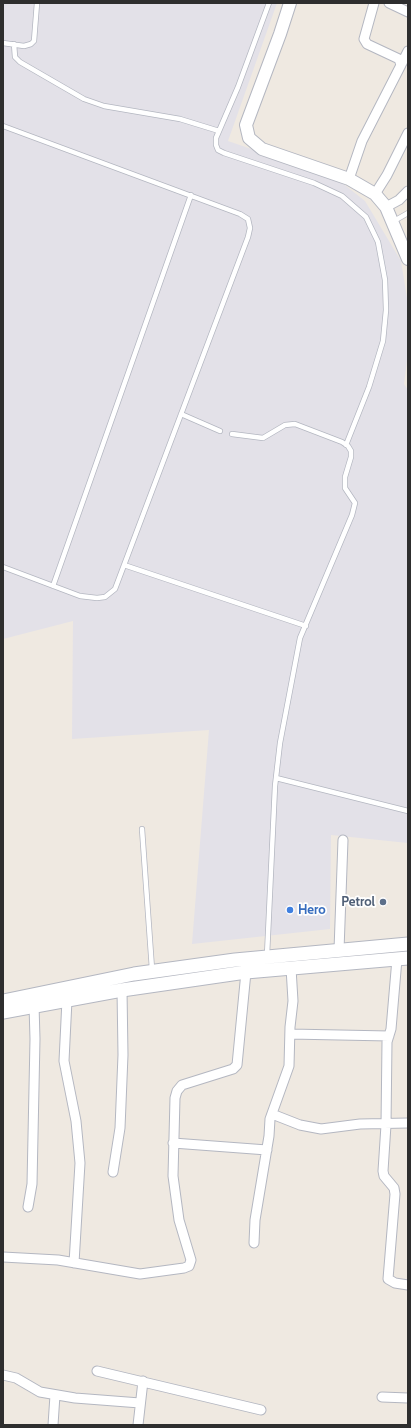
<!DOCTYPE html>
<style>
body{margin:0}
#map{position:relative;width:411px;height:1428px;overflow:hidden;background:#efe9e1;font-family:Cabin,sans-serif}
canvas{display:block}
.frame{position:absolute;inset:0;border:4px solid #2e2e2e;pointer-events:none}
</style>
<div id="map">
<canvas width="411" height="1428"></canvas>
<div class="frame"></div>
</div>
<script>
const ctx = document.querySelector('canvas').getContext('2d');
ctx.lineJoin = 'round';
function fill(path, color) {
  ctx.fillStyle = color;
  ctx.fill(path, 'evenodd');
}
function shape(rows) {
  const path = new Path2D();
  for (const r of rows) {
    path.moveTo(r[0], r[1]);
    for (let i = 2; i < r.length; i += 2) path.lineTo(r[i], r[i + 1]);
  }
  return path;
}
function stroke(path, color, width, dash) {
  ctx.strokeStyle = color;
  ctx.lineWidth = width;
  ctx.lineCap = dash ? 'butt' : 'round';
  ctx.setLineDash(dash || []);
  ctx.stroke(path);
}
function write(font, color, halo, rows, align = 'center') {
  ctx.font = font + ' Cabin,sans-serif';
  ctx.lineWidth = 3.5;
  ctx.setLineDash([]);
  ctx.textBaseline = 'middle';
  ctx.strokeStyle = halo;
  ctx.fillStyle = color;
  for (const [text, x, y, turn = 0] of rows) {
    ctx.save();
    ctx.translate(x, y);
    ctx.rotate((+turn || 0) * Math.PI / 180);
    ctx.textAlign = isNaN(turn) ? turn : align;
    if (halo) ctx.strokeText(text, 0, 0);
    ctx.fillText(text, 0, 0);
    ctx.restore();
  }
}
fill(shape([
 [3,3,277,3,228,141,336,178,365,201,401,261,408,304,408,353,404,384,408,390,408,843,331,835,330,929,192,944,209,730,72,739,73,621,3,639]
]), '#e3e1e8');
const service = shape([
 [269,3,238,87,216,138,216,145,218,150,224,153,314,183,342,196,366,217,378,242,385,280,386,310,383,341,369,387,346,445],
 [3,43,24,46,31,44,34,41,37,3],
 [14,44,15,57,20,62,84,99,104,106,180,119,219,131],
 [3,126,240,214,248,219,250,228,248,237,115,589,105,597,97,598,80,596,3,567],
 [394,221,408,213],
 [181,414,220,431],
 [232,434,263,438,285,425,295,424,342,442,348,446,351,451,351,457,345,477,345,488,355,503,352,515,300,638,280,743,275,786,267,955],
 [124,565,306,626],
 [53,586,191,195],
 [276,778,408,811],
 [142,829,152,969]
]);
const minor = shape([
 [389,3,408,12],
 [402,63,408,51],
 [349,179,362,141,401,65,399,59,367,44,364,39,374,3],
 [375,194,387,175,408,133],
 [386,207,399,200,408,191],
 [339,950,343,840],
 [397,959,391,1029,387,1042,386,1125,383,1171,384,1176,394,1188,395,1194,388,1279,395,1283,408,1285],
 [67,1000,64,1061,76,1121,80,1163,74,1263],
 [290,1034,389,1036],
 [272,1114,300,1125,321,1129,360,1124,408,1123],
 [173,1143,267,1150],
 [113,1172,120,1128,123,1055,122,990],
 [28,1207,32,1184,35,1039,34,1005],
 [254,1243,255,1220,269,1136,270,1119,289,1066,290,1027,293,1001,291,968],
 [3,1257,58,1260,140,1274,184,1268,189,1266,191,1260,179,1220,173,1176,175,1098,177,1091,182,1085,233,1069,237,1065,246,972],
 [97,1371,261,1410],
 [3,1375,16,1378,40,1392,75,1398,140,1403],
 [382,1397,408,1398],
 [53,1425,55,1395],
 [138,1425,143,1381]
]);
const tertiary = shape([
 [290,3,280,34,246,125,249,138,262,149,349,179,375,194,386,207,408,259]
]);
const secondary = shape([
 [3,1001,134,974,235,960,408,944],
 [3,1012,122,990,246,972,408,958]
]);
stroke(service, '#b4b7c1', 6);
stroke(minor, '#b4b7c1', 11);
stroke(tertiary, '#b4b7c1', 14);
stroke(secondary, '#b4b7c1', 15);
stroke(service, '#fff', 4.5);
stroke(minor, '#fff', 9);
stroke(tertiary, '#fff', 12);
stroke(secondary, '#fff', 13);
for (const [x, y, r, color] of [
 [383,902,4,"#5c6f8a"],
 [290,910,4,"#3f7fe0"]
]) {
  const dot = new Path2D();
  dot.arc(x, y, r, 0, 2 * Math.PI);
  ctx.fillStyle = color;
  ctx.fill(dot);
  stroke(dot, '#fff', 1.5);
}
write('bold 13px', '#4e5e75', '#fff', [
 ["Petrol",375,902]
], 'right');
write('bold 13px', '#366cbe', '#fff', [
 ["Hero",298,910]
], 'left');
</script>
